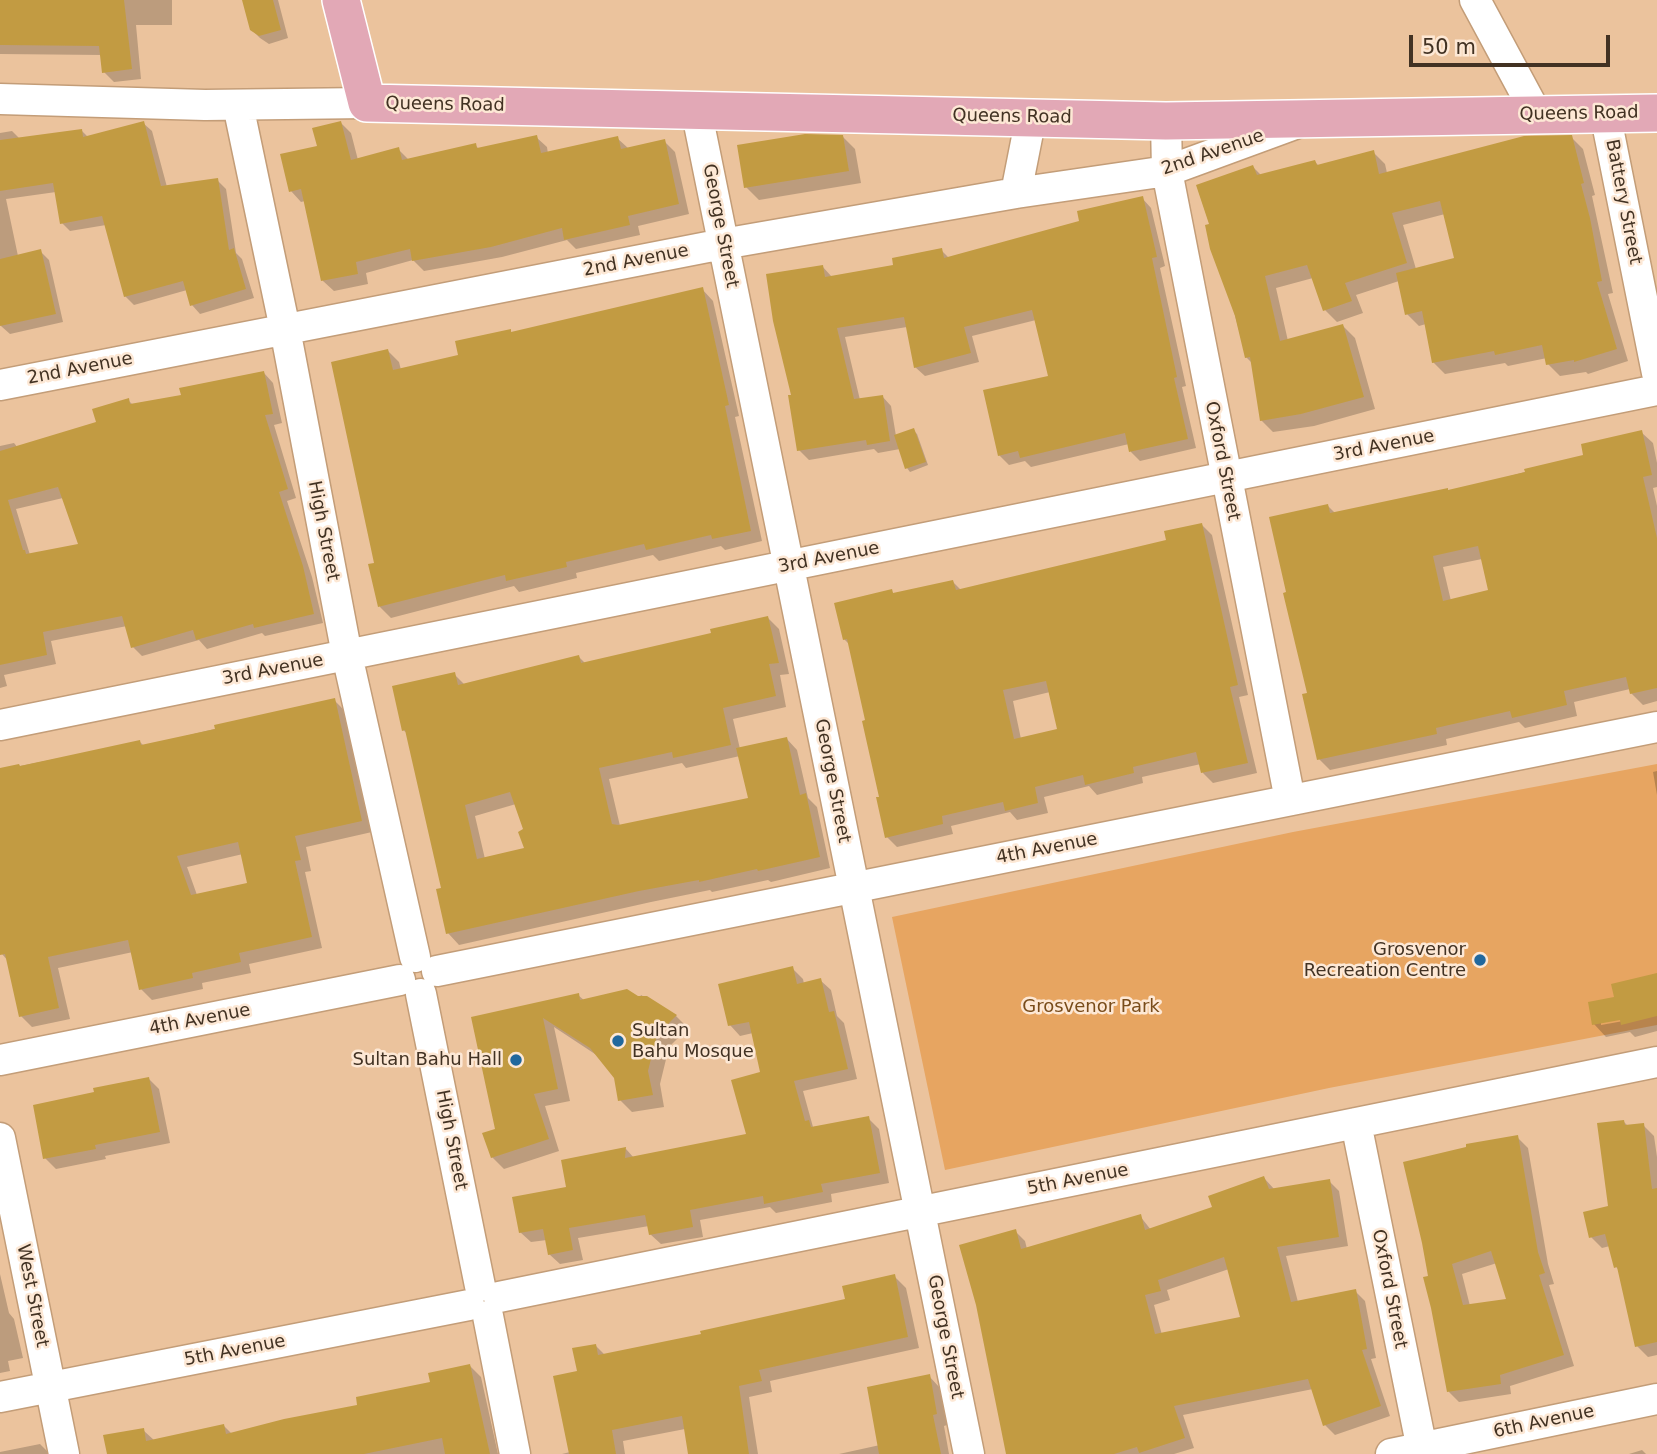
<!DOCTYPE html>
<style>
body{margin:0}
#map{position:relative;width:1657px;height:1454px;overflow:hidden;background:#ebc39d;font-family:"DejaVu Sans",sans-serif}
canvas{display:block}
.scale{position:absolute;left:1409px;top:35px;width:201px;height:32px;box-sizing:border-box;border:4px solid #423223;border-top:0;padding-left:9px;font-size:21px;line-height:24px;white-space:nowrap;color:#423223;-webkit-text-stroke:5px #fde8d5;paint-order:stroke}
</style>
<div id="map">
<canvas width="1657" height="1454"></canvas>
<div class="scale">50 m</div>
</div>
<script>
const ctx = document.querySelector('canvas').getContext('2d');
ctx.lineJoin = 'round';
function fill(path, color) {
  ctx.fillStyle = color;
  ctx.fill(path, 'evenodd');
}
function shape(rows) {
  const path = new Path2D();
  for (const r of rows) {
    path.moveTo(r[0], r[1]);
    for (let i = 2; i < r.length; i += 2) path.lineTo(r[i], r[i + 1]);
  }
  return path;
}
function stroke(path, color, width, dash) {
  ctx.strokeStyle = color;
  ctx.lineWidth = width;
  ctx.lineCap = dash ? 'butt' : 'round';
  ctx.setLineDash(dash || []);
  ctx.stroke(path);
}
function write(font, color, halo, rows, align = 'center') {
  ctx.font = font + ' "DejaVu Sans",sans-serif';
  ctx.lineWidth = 5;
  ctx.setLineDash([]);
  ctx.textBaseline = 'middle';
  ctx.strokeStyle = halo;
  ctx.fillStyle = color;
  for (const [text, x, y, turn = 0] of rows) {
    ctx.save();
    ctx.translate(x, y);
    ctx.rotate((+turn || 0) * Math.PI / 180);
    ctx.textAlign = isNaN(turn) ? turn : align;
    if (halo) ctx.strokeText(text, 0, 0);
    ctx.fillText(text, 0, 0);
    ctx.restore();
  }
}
fill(shape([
 [1657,764,1657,1025,1329,1088,945,1170,892,917,1293,832]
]), '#e7a561');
fill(shape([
 [0,0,172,0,172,25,136,25,141,79,114,82,104,72,102,55,0,54],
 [244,0,278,0,288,38,269,44,260,38,251,29],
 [143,123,152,131,167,187,217,180,226,189,236,253,242,259,254,298,200,314,192,305,187,290,134,305,125,296,106,225,70,231,62,223,56,192,6,199,18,256,40,251,49,260,63,322,10,334,1,326,0,321,0,133,12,131,20,139,82,131,88,137],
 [341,123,351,133,358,160,398,149,409,160,475,145,479,149,536,137,547,147,548,154,617,138,628,148,664,141,675,152,689,214,638,226,640,235,576,249,567,240,502,257,424,271,413,260,366,273,368,284,334,291,323,281,305,201,301,202,291,191,319,147],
 [842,136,855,149,861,183,759,200,746,187],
 [1571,137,1583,149,1595,195,1592,196,1613,293,1608,294,1628,361,1588,374,1586,372,1560,376,1548,364,1547,358,1508,366,1505,363,1445,374,1433,362,1426,324,1419,326,1407,314,1399,281,1356,295,1363,313,1337,322,1325,310,1313,278,1276,288,1288,341,1343,326,1355,338,1375,409,1314,426,1273,432,1261,420,1253,364,1246,357,1211,225,1253,167,1262,176,1315,162,1319,166,1373,152,1385,164,1387,173],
 [1445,214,1456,260,1416,269,1403,225],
 [1142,198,1151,208,1165,266,1160,268,1186,386,1182,387,1196,448,1140,461,1131,452,1129,444,1031,467,1025,461,1009,465,999,455,1050,377,1036,320,972,336,979,362,925,376,915,367,907,327,845,337,860,400,882,396,891,406,896,436,913,430,917,434,928,465,910,472,907,468,900,449,878,453,874,449,809,460,799,450,794,396,822,266,832,277,896,266,941,250,949,258,1081,222],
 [702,289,713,301,739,416,735,417,762,541,725,550,721,546,659,561,653,555,576,573,577,578,519,592,514,586,391,618,380,607,370,566,376,564,388,351,399,362,401,370,460,357,510,331,513,333],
 [264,373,273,383,282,423,274,425,296,498,287,501,312,577,323,623,265,636,262,633,207,649,199,640,142,656,133,647,127,626,51,641,56,664,4,675,7,686,0,688,0,446,14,443,18,448,98,423,128,400,133,405,183,397],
 [63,498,80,545,30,555,16,509],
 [1641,432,1653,443,1657,463,1657,487,1653,488,1657,506,1657,701,1643,705,1631,693,1630,689,1574,702,1577,716,1525,728,1519,722,1446,739,1447,745,1330,770,1319,759,1309,694,1327,505,1335,513,1449,492,1586,456],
 [1482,559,1490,592,1451,601,1443,567],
 [1201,524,1212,535,1248,695,1239,697,1257,773,1213,783,1203,773,1201,764,1142,777,1143,783,1097,795,1089,786,1044,797,1048,813,1017,820,1010,812,951,826,953,834,897,847,887,837,867,722,850,645,844,639,891,591,895,595,953,582,962,591,1168,541],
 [1050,692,1059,731,1021,739,1013,701],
 [768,618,779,629,789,674,780,675,786,707,733,719,740,749,786,738,797,750,808,798,817,807,830,868,771,882,768,880,712,892,710,890,651,902,459,945,448,933,443,890,408,734,403,730,454,674,465,685,579,657,585,663,713,634],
 [740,756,750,800,620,826,609,779,682,763,686,768],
 [516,804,525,830,527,849,485,859,475,816],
 [334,700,345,711,372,832,306,847,311,871,305,872,322,948,249,964,251,973,202,983,203,989,152,1000,141,989,133,952,58,968,70,1019,32,1027,21,1016,9,962,2,954,0,948,0,770,140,742,144,746],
 [243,854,249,884,197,895,187,867],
 [1657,771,1657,795,1653,772],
 [792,968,803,979,804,984,820,980,831,990,837,1016,844,1023,857,1079,803,1091,813,1127,868,1118,879,1129,889,1183,831,1194,832,1202,776,1213,770,1207,700,1220,703,1237,661,1244,650,1234,649,1226,578,1238,583,1260,560,1264,549,1254,547,1240,531,1242,520,1232,568,1189,563,1161,626,1149,634,1158,748,1136,762,1073,753,1033,740,1036,730,1025],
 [1657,975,1657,1031,1635,1037,1630,1032,1606,1037,1594,1024,1616,999],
 [1628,1016,1629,1020,1601,1025,1601,1022],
 [578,995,585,1001,639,999,641,995,676,1016,688,1028,669,1047,660,1084,664,1107,632,1112,620,1100,615,1078,598,1056,554,1027,570,1101,545,1106,559,1151,504,1169,492,1157,497,1130,473,1018],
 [148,1078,159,1089,170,1143,105,1156,106,1159,56,1169,45,1158,96,1094],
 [1624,1122,1629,1127,1643,1125,1654,1136,1657,1157,1657,1355,1648,1357,1637,1346,1619,1270,1616,1267,1610,1246,1602,1248,1591,1237,1610,1207],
 [1517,1137,1528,1148,1548,1264,1554,1284,1549,1285,1574,1366,1510,1386,1511,1394,1459,1402,1449,1392,1430,1277],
 [1497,1263,1508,1300,1470,1306,1462,1274],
 [1264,1178,1275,1190,1329,1181,1339,1191,1348,1246,1286,1256,1298,1302,1355,1291,1365,1301,1376,1358,1371,1359,1390,1416,1335,1435,1325,1425,1313,1389,1183,1415,1194,1448,1174,1454,1007,1454,1015,1231,1025,1241,1027,1249,1140,1216,1151,1230,1214,1208],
 [1229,1269,1242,1318,1162,1335,1154,1305,1170,1300,1167,1290],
 [0,1274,9,1313,14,1319,23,1358,8,1361,10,1371,0,1373],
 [894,1276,906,1288,919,1348,770,1381,772,1392,749,1397,758,1454,689,1454,685,1429,623,1441,625,1454,562,1454,570,1452,579,1372,595,1345,605,1355,702,1336,847,1301],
 [470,1366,481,1377,498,1454,108,1454,143,1430,155,1441,224,1426,232,1434,359,1406,432,1383],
 [929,1376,940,1388,947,1425,944,1426,949,1454,839,1454,880,1445],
 [40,1444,50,1454,0,1454,0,1452],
 [1642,1450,1646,1454,1629,1454]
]), '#0003');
fill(shape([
 [0,0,124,0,132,69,102,73,99,46,0,45],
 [242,0,273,0,281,30,259,36,250,30],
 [144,121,161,186,218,178,229,250,234,248,246,289,190,306,183,281,124,297,102,216,60,224,53,183,0,191,0,140,82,129,83,137],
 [341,121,351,160,399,147,402,160,476,143,477,148,537,135,541,153,618,136,621,149,665,139,679,204,628,216,630,225,564,240,562,228,491,247,412,261,410,249,356,262,358,274,321,281,301,189,289,192,280,154,317,146,312,128],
 [805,134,843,135,849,171,744,188,737,145],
 [1572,135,1584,183,1581,184,1590,218,1602,281,1597,282,1617,349,1574,362,1574,360,1546,365,1542,345,1495,355,1494,351,1432,363,1422,311,1405,315,1396,273,1454,258,1440,201,1392,213,1407,263,1345,283,1352,301,1323,311,1307,265,1265,276,1280,341,1343,324,1364,397,1301,414,1260,421,1250,357,1245,358,1235,316,1210,249,1205,225,1209,224,1196,185,1253,165,1257,175,1315,160,1317,165,1374,150,1379,174,1524,136],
 [1143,196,1157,257,1152,258,1177,377,1174,378,1188,439,1129,452,1125,433,1020,458,1018,451,998,456,983,390,1048,376,1032,310,964,327,971,353,914,368,904,317,837,328,854,399,883,395,890,441,867,445,866,440,797,451,788,395,791,395,773,321,766,274,823,265,825,277,893,265,892,258,942,248,944,258,1079,221,1077,211],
 [41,249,56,314,0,326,0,259],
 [703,287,729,405,725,406,751,531,712,539,711,535,646,550,644,544,566,562,567,567,506,581,505,575,378,607,368,564,374,563,331,362,388,349,393,370,458,355,455,341,511,329,511,332],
 [264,371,273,414,265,415,288,489,279,492,303,566,314,614,254,628,253,624,196,640,193,630,131,648,122,616,43,632,47,655,0,665,0,451,96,422,92,409,129,398,130,404,181,395,179,388],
 [58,487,78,544,26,554,25,550,23,550,8,500],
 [914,428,926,462,905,469,894,435],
 [1642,430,1652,475,1643,477,1657,538,1657,688,1630,694,1626,677,1564,691,1567,705,1512,718,1510,711,1436,728,1437,734,1317,760,1302,694,1307,693,1283,593,1286,592,1269,517,1328,504,1330,513,1448,488,1448,490,1525,472,1524,469,1583,455,1581,444],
 [1478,546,1488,590,1443,601,1433,556],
 [1202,523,1238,685,1230,687,1248,763,1201,773,1196,752,1133,767,1134,773,1085,785,1083,775,1035,787,1038,803,1005,811,1003,802,942,816,943,824,885,838,876,797,879,797,862,721,865,720,847,639,843,640,834,603,892,589,893,593,953,580,956,590,1166,540,1164,531],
 [1046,681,1057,729,1014,739,1003,690],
 [768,616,779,663,769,664,776,696,723,708,731,745,673,758,672,752,599,768,612,824,618,825,748,798,736,748,787,737,800,795,806,793,820,857,758,871,757,869,699,882,699,880,639,891,446,934,436,889,441,888,405,730,402,731,392,686,455,672,458,685,579,655,581,663,711,633,710,629],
 [510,792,523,829,518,832,524,848,477,859,465,805],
 [335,698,362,821,295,836,301,860,295,861,312,937,239,953,241,962,192,973,193,978,139,990,128,940,48,957,59,1008,19,1017,5,954,0,955,0,768,19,764,20,766,140,740,141,745,215,729,214,725],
 [238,842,247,883,191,895,177,856],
 [793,966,797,984,821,978,829,1012,834,1011,848,1069,794,1081,805,1121,809,1120,811,1127,869,1116,880,1173,821,1184,823,1192,764,1204,763,1196,690,1210,693,1227,649,1235,645,1215,569,1228,573,1250,548,1255,543,1229,519,1233,512,1197,566,1187,561,1160,626,1147,625,1158,746,1134,731,1080,760,1072,749,1022,728,1026,718,984],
 [1657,973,1657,1016,1621,1025,1620,1020,1592,1025,1588,1002,1614,997,1611,984],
 [627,989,638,996,647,996,677,1015,657,1035,648,1071,653,1095,618,1101,614,1078,590,1048,543,1018,558,1089,534,1094,549,1139,491,1158,482,1133,495,1129,471,1017,579,993,580,1000],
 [149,1077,160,1132,95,1145,96,1149,43,1159,33,1105,94,1092,93,1088],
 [1624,1120,1625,1125,1644,1123,1652,1189,1657,1188,1657,1342,1635,1347,1617,1267,1614,1268,1605,1234,1589,1238,1583,1212,1608,1206,1597,1123],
 [1518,1135,1538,1252,1545,1273,1539,1275,1564,1355,1500,1375,1501,1384,1447,1392,1431,1308,1423,1277,1428,1276,1422,1243,1403,1162,1466,1147,1466,1144],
 [1491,1251,1506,1299,1463,1305,1452,1264],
 [1264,1176,1269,1189,1330,1179,1339,1237,1277,1247,1291,1302,1356,1289,1367,1349,1362,1350,1381,1406,1323,1426,1308,1379,1174,1406,1185,1438,1139,1453,1137,1447,1114,1454,1006,1454,976,1305,959,1245,1016,1229,1021,1249,1141,1214,1145,1230,1212,1207,1208,1196],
 [1224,1257,1240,1317,1155,1334,1145,1295,1161,1291,1158,1280],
 [895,1274,908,1337,759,1370,762,1381,739,1386,749,1454,688,1454,682,1416,612,1430,616,1454,569,1454,553,1376,577,1371,572,1348,596,1344,598,1355,701,1334,700,1331,845,1299,842,1286],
 [470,1364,490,1454,445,1454,442,1438,364,1454,107,1454,103,1435,144,1428,146,1441,224,1424,226,1434,284,1419,357,1405,356,1397,430,1382,428,1373],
 [930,1374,937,1414,933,1415,941,1454,879,1454,867,1387]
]), '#c29b42');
const minor = shape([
 [1475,0,1537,115],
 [0,99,205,105,367,103],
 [238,105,285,329,347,655,415,957],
 [696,109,969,1454],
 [1605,113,1657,373],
 [1166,121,1167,171,1290,800],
 [1016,193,1031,117],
 [0,385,723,244,1016,193,1167,171,1295,124],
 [0,725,1657,390],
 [437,971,1657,727],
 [421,994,480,1286],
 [0,1060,400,980],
 [1356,1123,1423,1454],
 [0,1138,64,1454],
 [499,1297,1657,1062],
 [488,1316,515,1454],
 [0,1397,469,1305],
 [1391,1454,1657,1399]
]);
const major = shape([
 [341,0,367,103,1166,121,1657,113]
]);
stroke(minor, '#c39d78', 33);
stroke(major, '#fff', 40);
stroke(minor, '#fff', 30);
stroke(major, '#e2a8b6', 37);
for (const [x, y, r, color] of [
 [1480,960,7,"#21689d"],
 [618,1041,7,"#21689d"],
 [516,1060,7,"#21689d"]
]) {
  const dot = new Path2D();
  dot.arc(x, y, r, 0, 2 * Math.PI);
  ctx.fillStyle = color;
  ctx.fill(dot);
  stroke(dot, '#fde8d5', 2.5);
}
write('18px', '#423223', '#fde8d5', [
 ["Queens Road",445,105,1],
 ["Queens Road",1579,114,-1],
 ["Queens Road",1012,117,1],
 ["2nd Avenue",1213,153,-19],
 ["Battery Street",1623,202,79],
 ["George Street",720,226,79],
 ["2nd Avenue",636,261,-11],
 ["2nd Avenue",80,369,-11],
 ["3rd Avenue",1384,446,-11],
 ["Oxford Street",1222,461,79],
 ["High Street",323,531,79],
 ["3rd Avenue",829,558,-11],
 ["3rd Avenue",273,670,-11],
 ["George Street",832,781,79],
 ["4th Avenue",1047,849,-11],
 ["4th Avenue",200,1020,-11],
 ["High Street",451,1140,79],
 ["5th Avenue",1078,1180,-11],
 ["Oxford Street",1389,1289,79],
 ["West Street",32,1296,79],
 ["George Street",945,1337,79],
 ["5th Avenue",235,1351,-11],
 ["6th Avenue",1544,1422,-12]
]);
write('18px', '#423223', '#fde8d5', [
 ["Grosvenor",1466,950],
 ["Recreation Centre",1466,971],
 ["Sultan",632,1031,"left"],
 ["Bahu Mosque",632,1052,"left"],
 ["Sultan Bahu Hall",502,1060]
], 'right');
write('18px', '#794c1a', '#fde8d5', [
 ["Grosvenor Park",1091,1007]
]);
</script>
